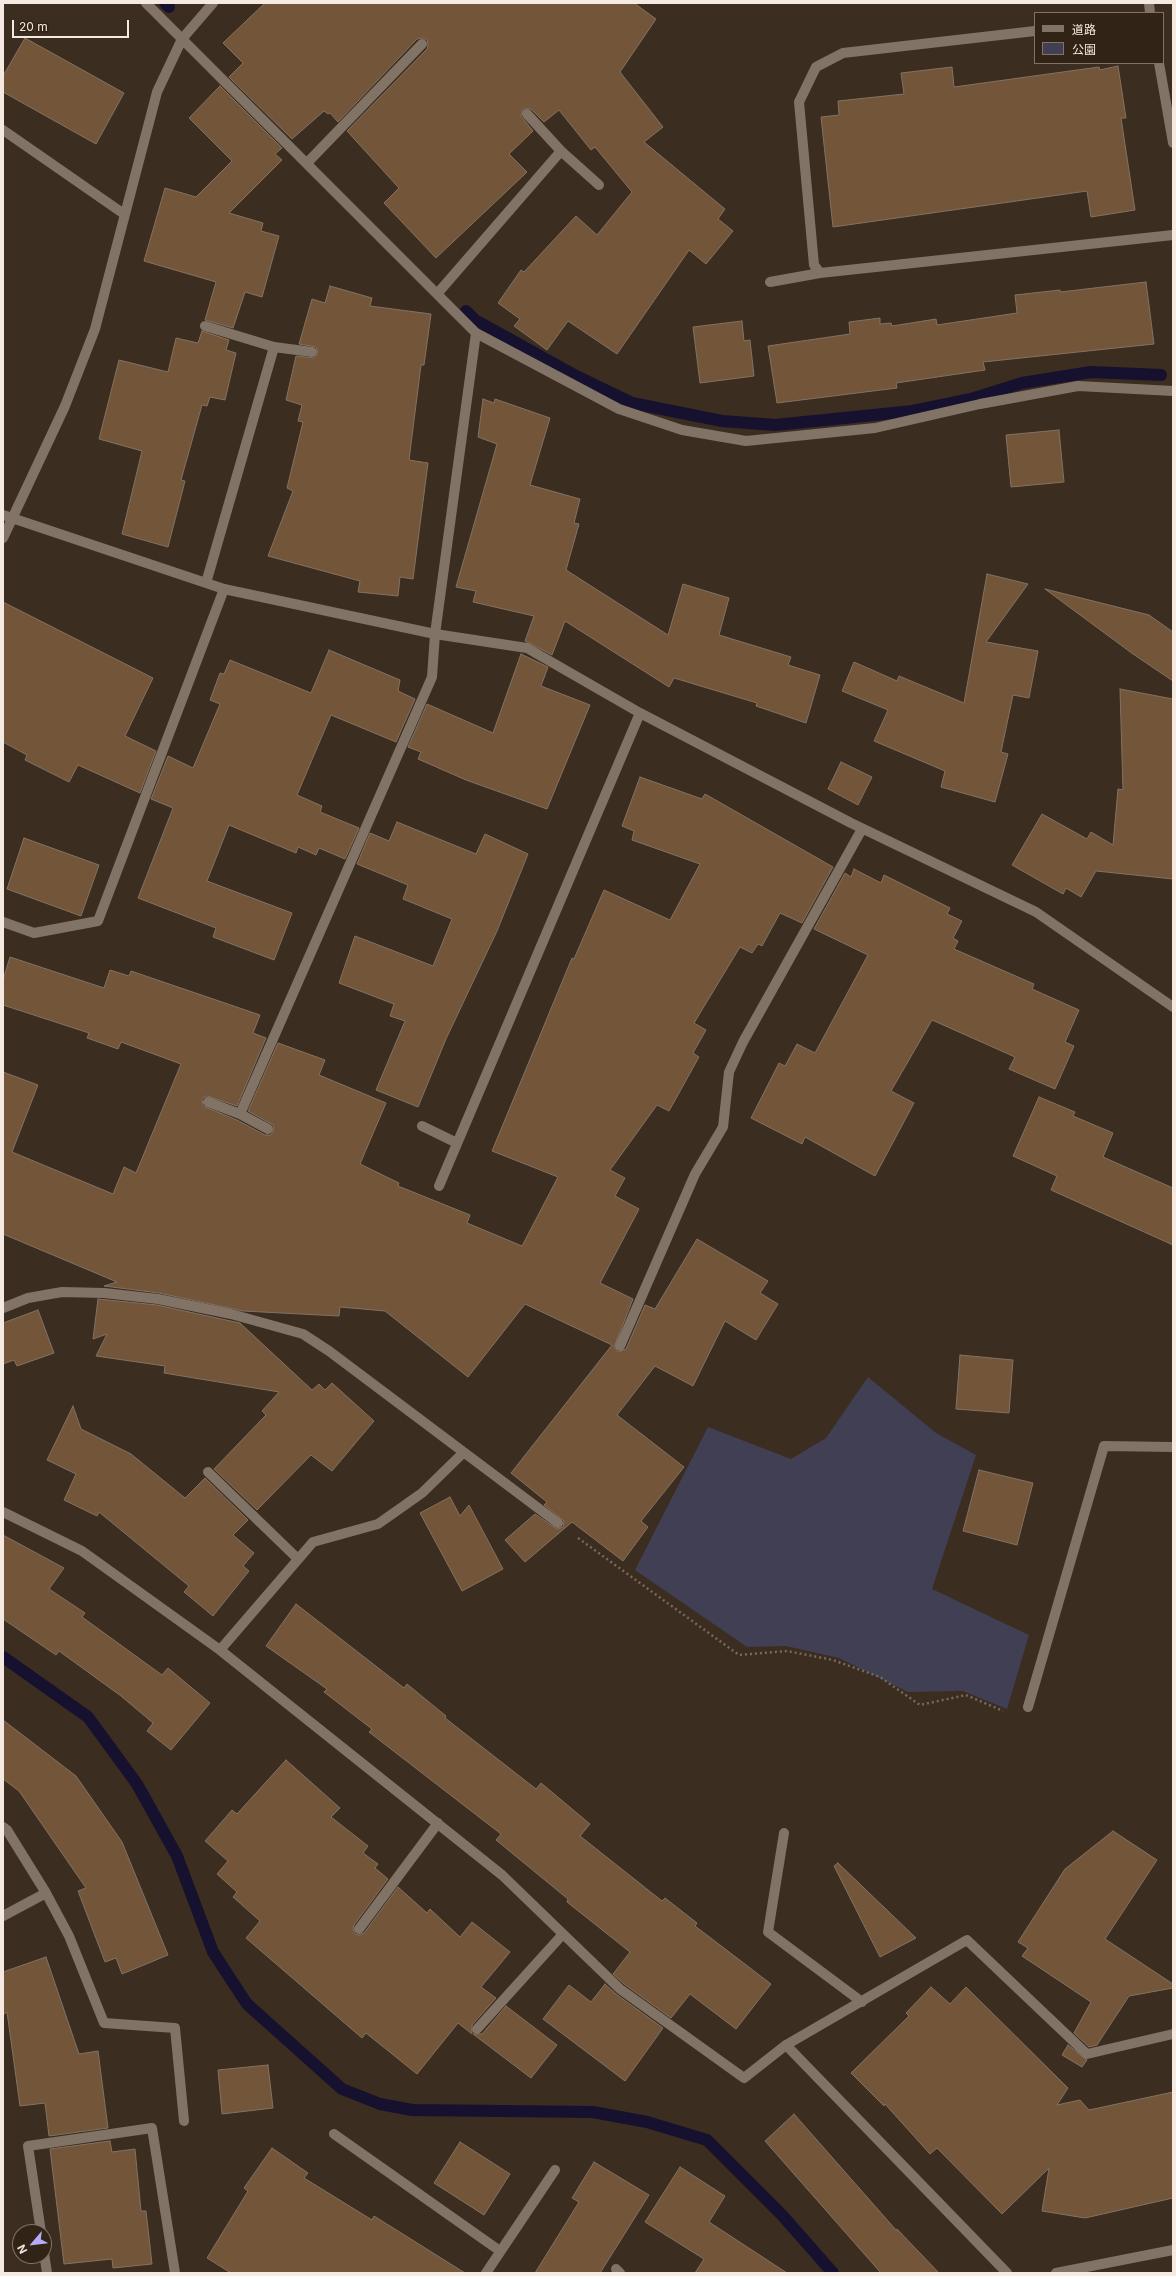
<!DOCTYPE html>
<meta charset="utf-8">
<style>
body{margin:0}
#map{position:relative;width:1176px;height:2276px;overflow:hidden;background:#3b2d1f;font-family:Inter,"Noto Sans JP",sans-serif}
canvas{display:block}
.frame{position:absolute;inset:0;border:4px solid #f4eae1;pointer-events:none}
.legend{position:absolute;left:1034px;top:12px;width:130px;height:52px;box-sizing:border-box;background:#312315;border:1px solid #7f7367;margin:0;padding:5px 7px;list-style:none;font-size:12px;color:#f4eae1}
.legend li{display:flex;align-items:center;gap:8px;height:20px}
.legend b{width:20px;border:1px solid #7f7367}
.north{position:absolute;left:12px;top:2224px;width:40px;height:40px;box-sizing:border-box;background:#312315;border:1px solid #7f7367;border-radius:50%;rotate:242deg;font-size:11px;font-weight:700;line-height:16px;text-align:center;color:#f4eae1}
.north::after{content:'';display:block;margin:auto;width:14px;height:18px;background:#b4acf9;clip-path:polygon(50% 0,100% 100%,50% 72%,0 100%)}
.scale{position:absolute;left:12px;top:20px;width:117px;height:18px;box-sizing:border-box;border:2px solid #f4eae1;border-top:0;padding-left:5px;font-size:12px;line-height:14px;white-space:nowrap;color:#f4eae1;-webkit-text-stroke:3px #312315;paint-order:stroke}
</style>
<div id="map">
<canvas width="1176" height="2276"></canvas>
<div class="frame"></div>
<ul class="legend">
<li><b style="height:5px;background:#817467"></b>道路</li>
<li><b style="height:11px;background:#413f54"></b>公園</li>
</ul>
<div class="north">N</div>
<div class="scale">20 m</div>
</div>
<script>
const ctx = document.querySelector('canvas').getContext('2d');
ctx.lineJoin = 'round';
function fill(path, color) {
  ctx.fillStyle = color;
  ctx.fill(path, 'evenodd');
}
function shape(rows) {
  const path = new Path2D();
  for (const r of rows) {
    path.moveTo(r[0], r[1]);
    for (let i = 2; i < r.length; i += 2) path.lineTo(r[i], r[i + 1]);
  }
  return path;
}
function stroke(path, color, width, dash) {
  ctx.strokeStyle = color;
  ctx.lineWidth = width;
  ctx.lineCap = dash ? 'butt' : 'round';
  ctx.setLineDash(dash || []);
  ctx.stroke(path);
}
fill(shape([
 [868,1377,936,1433,976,1455,932,1589,1029,1635,1007,1709,963,1691,908,1692,839,1658,786,1646,747,1647,635,1570,708,1427,791,1459,826,1438]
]), '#413f54');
stroke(shape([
 [165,3,169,7],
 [466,311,475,320,576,376,632,403,722,421,775,425,913,411,971,399,1022,383,1091,372,1161,375],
 [3,1657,88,1717,137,1784,177,1856,213,1952,247,2004,342,2089,380,2104,412,2110,593,2112,647,2122,707,2140,782,2215,833,2273]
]), '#16112e', 12);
const building = shape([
 [265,3,634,3,656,19,620,72,663,127,644,142,725,209,718,219,733,231,706,264,689,250,617,354,568,321,547,350,514,326,520,319,498,303,521,270,524,272,576,216,597,235,632,192,595,147,591,150,559,110,544,122,531,109,523,109,521,116,533,131,509,154,527,172,436,258,384,203,399,188,347,131,427,49,428,45,427,40,423,38,417,39,338,122,330,113,328,114,324,111,292,139,229,77,243,63,223,43,265,3],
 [25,38,124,93,96,144,3,92,3,76,25,38],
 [1118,66,1126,118,1121,118,1135,210,1091,217,1087,191,833,227,821,117,839,115,838,101,904,94,901,73,952,67,954,87,1099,67,1100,70,1118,66],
 [220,86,282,148,275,154,282,160,229,213,263,223,261,231,279,236,262,297,245,292,233,328,205,320,216,282,144,261,165,188,196,197,232,161,189,118,220,86],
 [1146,282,1154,344,983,362,985,370,896,383,897,388,777,403,768,346,850,334,849,322,880,318,880,324,891,323,892,326,936,319,937,325,1017,313,1015,295,1060,290,1060,292,1146,282],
 [330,286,372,298,370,306,431,314,424,365,421,365,409,460,428,463,413,579,400,577,398,596,358,592,360,581,268,556,293,491,287,488,303,422,298,421,302,405,286,400,296,356,314,358,318,353,316,347,299,344,312,299,325,303,330,286],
 [742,321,744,341,750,340,754,376,700,383,693,327,742,321],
 [202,331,229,340,226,350,236,353,225,400,210,397,207,406,202,405,181,480,185,481,168,547,122,534,142,451,99,439,119,360,168,372,176,338,198,343,202,331],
 [483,399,494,403,495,399,550,418,530,485,580,499,574,523,579,524,566,570,668,635,683,584,729,598,719,635,791,657,788,665,820,675,806,723,756,706,757,703,674,678,669,687,565,621,552,655,525,641,534,616,473,602,476,591,456,587,497,444,478,437,483,399],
 [1059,430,1064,482,1011,487,1006,435,1059,430],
 [987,574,1028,584,986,642,1038,651,1029,698,1013,695,1001,752,1008,754,995,802,941,787,945,771,874,741,888,710,842,691,854,662,897,681,899,676,964,703,987,574],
 [1045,589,1149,615,1173,632,1173,681,1133,654,1045,589],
 [3,602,153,678,125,736,156,751,140,793,78,765,69,782,25,760,27,755,3,742,3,602],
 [329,650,400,680,398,691,415,699,396,742,331,715,297,795,322,806,320,812,359,828,345,859,319,848,316,855,298,847,296,853,229,825,207,881,292,913,274,960,213,937,216,928,138,898,173,808,151,799,168,756,193,768,220,704,210,700,220,673,224,674,230,660,311,693,329,650],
 [521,654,548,667,541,686,590,705,547,809,466,780,418,759,421,752,408,747,427,704,493,733,521,654],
 [1120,689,1173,699,1173,879,1096,871,1081,897,1066,888,1063,894,1012,865,1042,814,1087,839,1091,832,1113,845,1118,789,1123,790,1120,689],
 [841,762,872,777,858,805,828,789,841,762],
 [640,777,702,799,705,794,833,867,802,923,780,913,762,946,758,944,752,953,740,947,694,1023,706,1030,693,1053,699,1057,669,1111,657,1105,610,1170,625,1178,615,1196,639,1209,600,1283,633,1299,614,1347,618,1352,626,1349,645,1305,655,1309,697,1239,768,1281,760,1293,778,1304,756,1340,725,1321,693,1386,655,1366,617,1415,684,1467,641,1521,648,1527,623,1561,572,1522,525,1562,505,1540,535,1514,557,1529,563,1527,564,1521,544,1505,547,1502,511,1473,612,1345,525,1304,468,1377,385,1311,340,1307,339,1316,243,1311,159,1293,104,1286,117,1282,3,1234,3,1072,38,1085,12,1152,113,1194,124,1167,136,1173,181,1064,121,1042,118,1049,87,1038,89,1033,3,1005,3,980,10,957,104,988,110,970,129,976,131,971,260,1015,253,1033,266,1038,237,1106,207,1096,202,1099,203,1106,237,1120,265,1135,271,1135,274,1129,273,1125,248,1111,278,1043,325,1060,319,1075,386,1103,360,1164,399,1183,398,1186,470,1215,467,1223,522,1246,558,1177,492,1151,572,958,574,959,604,890,670,920,700,864,632,840,634,831,622,826,640,777],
 [397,822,476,854,485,834,528,854,497,931,446,1039,418,1107,376,1090,405,1021,390,1016,394,1004,339,983,355,936,433,966,452,919,403,899,408,885,357,864,370,833,389,841,397,822],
 [24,838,99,865,81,916,7,889,24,838],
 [854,869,881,883,884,875,950,908,947,914,962,921,953,938,958,941,954,949,1034,984,1032,989,1079,1010,1065,1042,1074,1046,1055,1089,1009,1069,1015,1057,932,1020,891,1091,914,1103,875,1176,805,1137,802,1144,751,1118,779,1063,785,1066,797,1044,815,1053,868,955,814,929,845,873,851,877,854,869],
 [1039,1097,1075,1112,1073,1116,1113,1133,1103,1157,1173,1188,1173,1245,1051,1190,1057,1176,1013,1156,1039,1097],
 [98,1299,157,1305,240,1323,312,1390,319,1384,325,1390,332,1383,374,1421,332,1471,311,1455,257,1510,214,1469,266,1415,262,1411,279,1392,164,1373,165,1366,96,1356,107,1334,93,1339,98,1299],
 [38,1310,54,1353,17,1366,14,1360,3,1364,3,1323,38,1310],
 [960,1355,1013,1360,1009,1413,956,1409,960,1355],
 [73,1406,81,1429,131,1454,185,1498,205,1478,248,1520,233,1535,254,1553,243,1566,249,1571,213,1616,184,1592,189,1586,99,1512,97,1516,64,1500,76,1474,47,1460,73,1406],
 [979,1470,1033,1483,1017,1545,963,1531,979,1470],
 [450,1497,460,1516,469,1505,503,1569,462,1591,420,1513,450,1497],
 [3,1535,64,1568,49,1589,85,1613,82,1617,162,1675,168,1668,210,1703,171,1750,147,1731,153,1723,121,1696,59,1651,56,1655,3,1619,3,1535],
 [296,1604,404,1688,407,1684,446,1716,445,1718,536,1789,541,1783,590,1824,580,1836,662,1901,665,1898,697,1923,695,1926,771,1984,736,2029,690,1994,671,2018,624,1984,613,1974,630,1952,567,1902,568,1899,496,1840,501,1834,369,1732,372,1729,324,1692,327,1689,266,1646,296,1604],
 [3,1720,76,1776,122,1842,168,1955,122,1974,116,1958,105,1962,78,1891,86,1888,19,1791,3,1779,3,1720],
 [286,1760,340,1808,331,1817,368,1846,363,1853,378,1864,375,1868,388,1879,354,1925,353,1929,355,1934,359,1935,364,1933,398,1887,427,1913,430,1909,460,1937,472,1922,510,1952,481,1987,496,1998,472,2025,472,2034,458,2023,417,2074,366,2033,362,2038,246,1938,260,1921,233,1897,237,1892,217,1874,228,1861,205,1841,232,1810,237,1814,286,1760],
 [1113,1831,1157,1860,1105,1939,1173,1984,1173,1988,1129,1996,1097,2045,1089,2047,1074,2033,1091,2002,1022,1956,1028,1948,1018,1942,1065,1869,1113,1831],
 [838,1863,916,1938,880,1957,834,1866,838,1863],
 [46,1957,79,2054,98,2051,108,2128,49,2136,45,2103,20,2106,7,2012,3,2015,3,1972,46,1957],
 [605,1984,616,1994,663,2028,625,2081,543,2019,569,1985,591,2002,605,1984],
 [931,1987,950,2004,966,1987,1068,2088,1057,2105,1080,2100,1089,2110,1173,2092,1173,2198,1085,2218,1042,2211,1049,2168,1002,2214,937,2148,930,2154,885,2104,884,2106,851,2073,909,2016,906,2013,931,1987],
 [506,2006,557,2045,531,2078,473,2034,482,2034,506,2006],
 [1068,2045,1087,2060,1082,2067,1062,2055,1068,2045],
 [268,2065,273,2108,222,2114,218,2070,268,2065],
 [794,2114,896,2230,897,2229,939,2273,881,2273,765,2141,794,2114],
 [110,2141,112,2152,135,2149,141,2211,146,2211,152,2264,113,2268,112,2259,64,2264,50,2149,110,2141],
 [460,2142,510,2174,484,2215,434,2183,460,2142],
 [272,2148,308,2173,304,2178,372,2220,374,2216,465,2273,231,2273,207,2258,248,2191,244,2188,272,2148],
 [594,2162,649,2195,600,2273,535,2273,579,2202,572,2198,594,2162],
 [680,2167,725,2196,709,2222,787,2273,695,2273,704,2259,645,2222,680,2167]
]);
fill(building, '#73563a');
stroke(building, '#837263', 1);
stroke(shape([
 [578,1538,739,1655,787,1651,833,1660,880,1677,920,1705,966,1695,1003,1711]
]), '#776b5e', 2.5, [2, 3]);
stroke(shape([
 [146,3,476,333,619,409,682,430,746,441,875,428,980,404,1078,386,1173,391],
 [1149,3,1150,13],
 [1035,31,843,53,816,67,799,102,814,265,820,273,1173,235],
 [1159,63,1173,143],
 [527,114,561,151],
 [3,130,124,214],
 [307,163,422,44],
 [770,282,820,273],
 [437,294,561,151,599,185],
 [205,326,274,347,312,352],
 [3,515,224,589,435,634,527,648,640,713,851,823,1036,912,1173,1007],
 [3,538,65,406,95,329,157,92,182,39,213,3],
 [206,583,274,347],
 [3,922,34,933,98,921,224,589],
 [208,1102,240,1114,268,1129],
 [240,1114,432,677,435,634,476,333],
 [422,1126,457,1143],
 [439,1186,640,713],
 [3,1308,28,1298,62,1292,104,1293,158,1299,231,1314,303,1334,329,1351,558,1523],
 [620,1346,695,1174,723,1127,729,1072,743,1042,862,829],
 [208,1472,298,1559],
 [3,1512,82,1551,220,1650,502,1875,620,1989,744,2078,786,2045,1007,2273],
 [220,1650,313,1542,378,1524,422,1493,463,1453],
 [1028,1707,1104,1446,1173,1447],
 [3,1827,7,1830,46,1893,69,1936,104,2023,175,2028,184,2121],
 [784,1833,768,1932,862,2002],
 [3,1916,46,1893],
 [359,1929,438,1823],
 [477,2029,563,1934],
 [786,2045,967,1940,1087,2054,1173,2034],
 [334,2134,500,2251],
 [41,2232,28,2146,152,2128,175,2273],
 [44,2253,47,2273],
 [616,2269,620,2273],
 [486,2273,555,2170],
 [1056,2273,1173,2250]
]), '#817467', 10);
</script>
